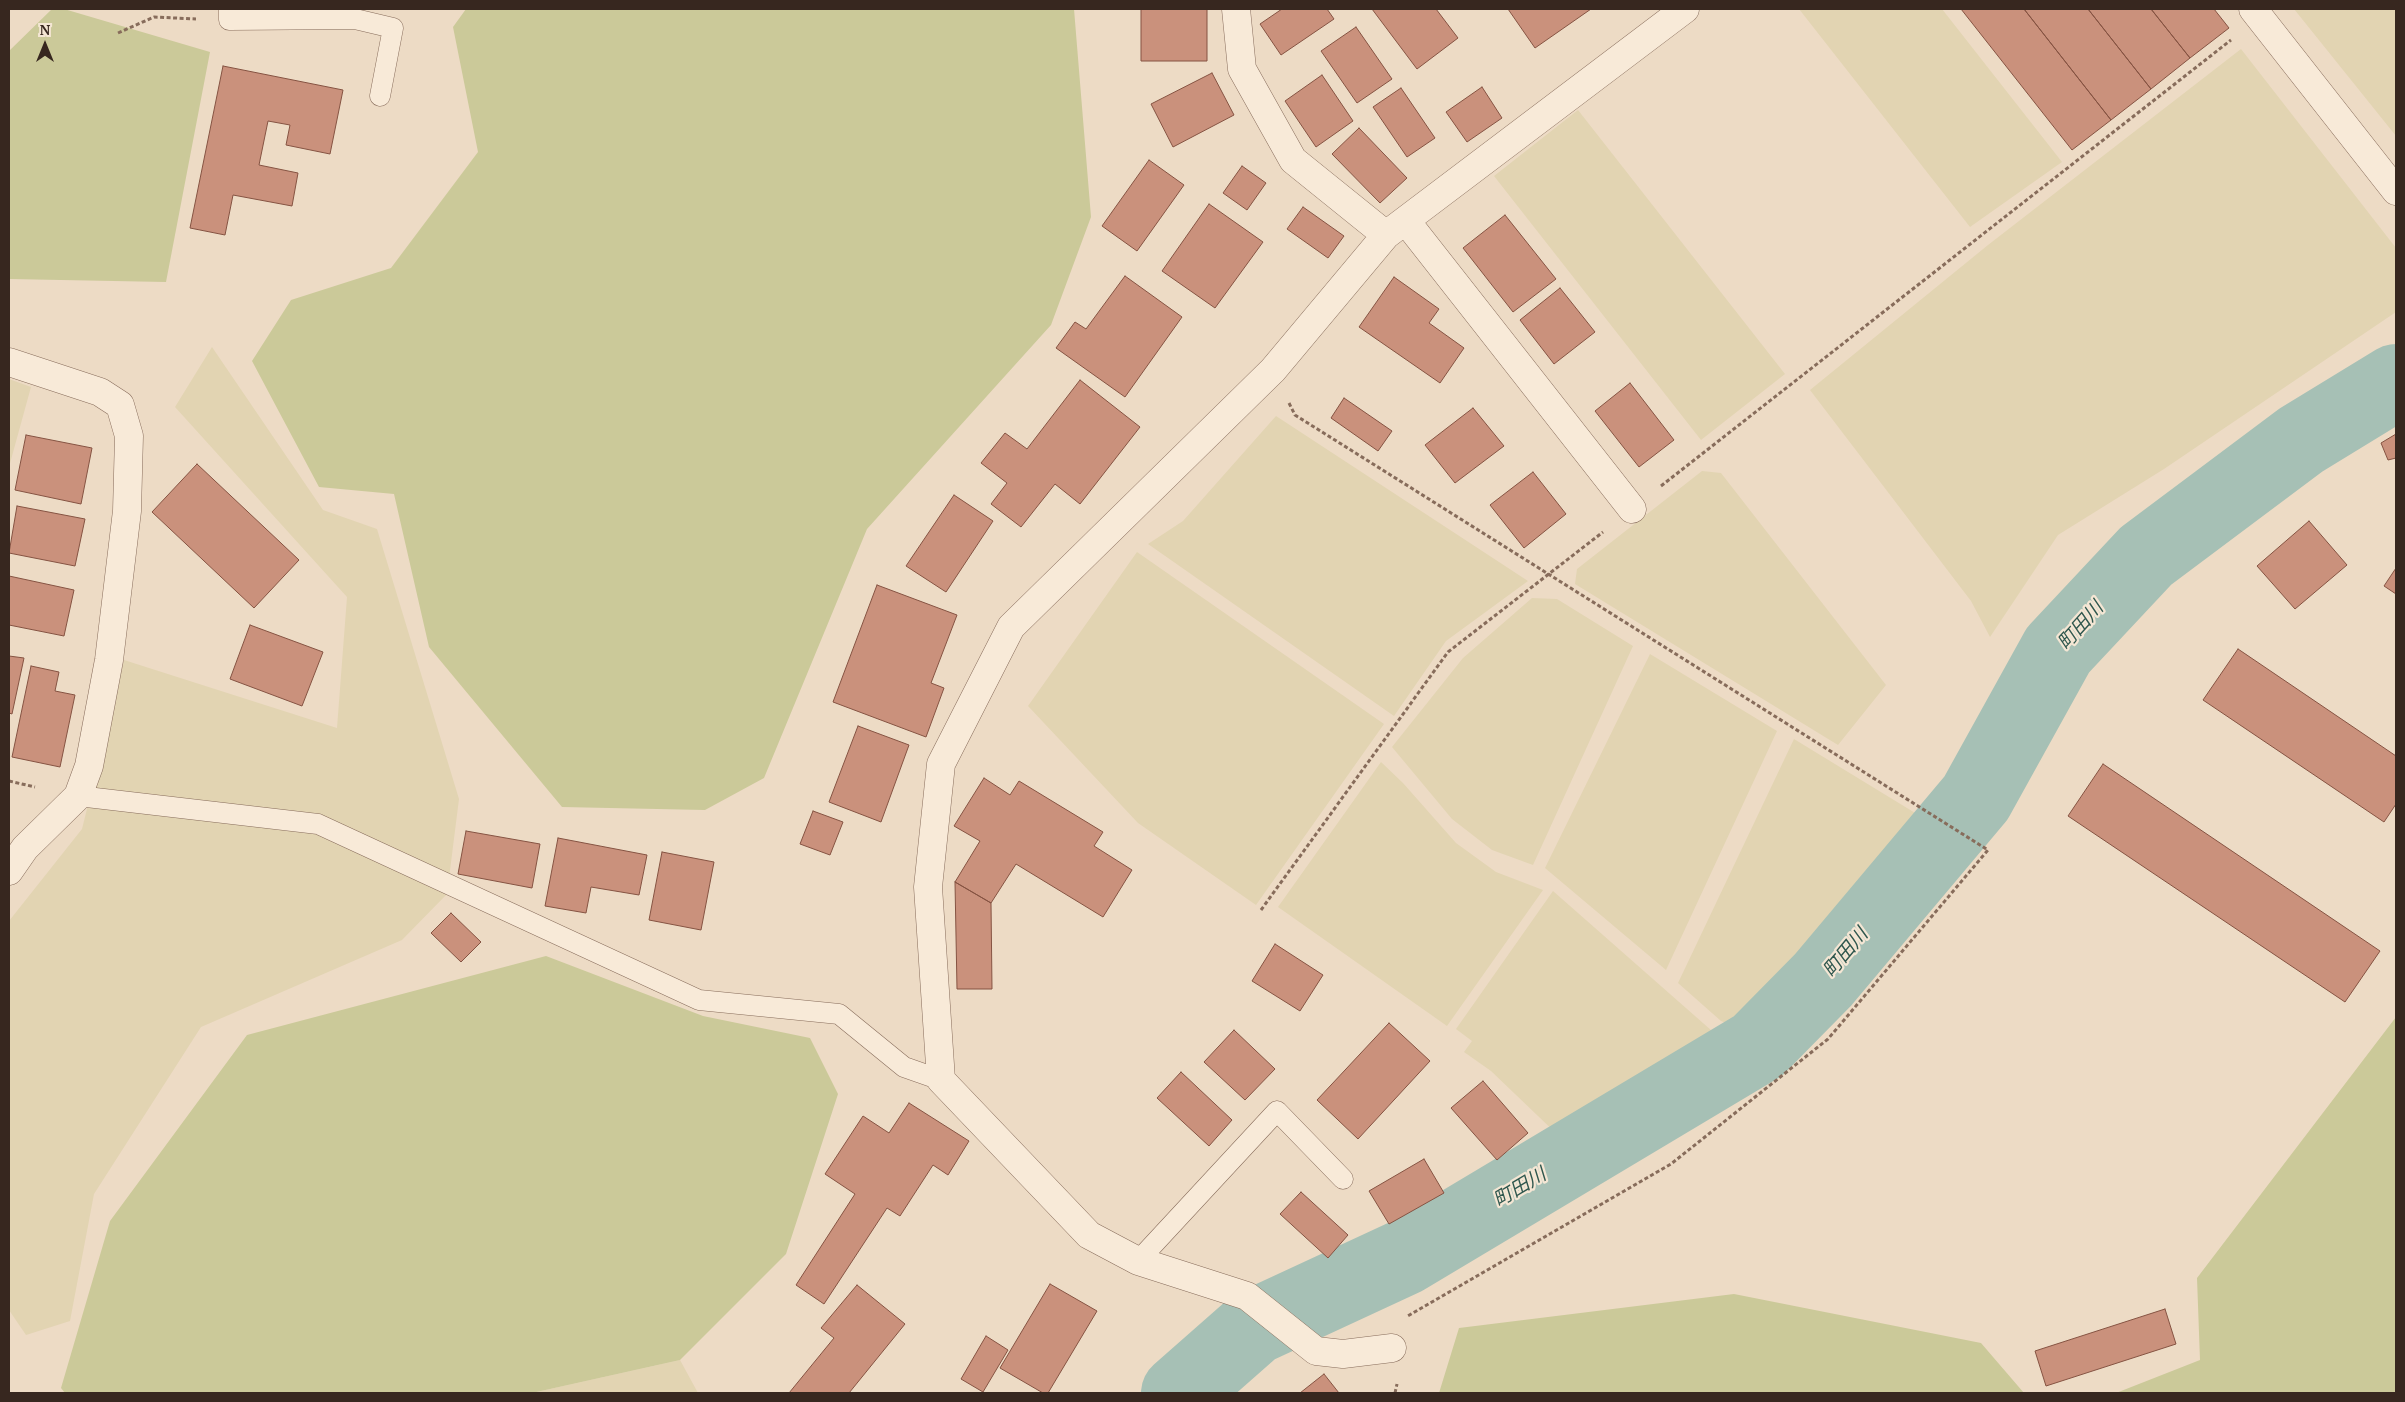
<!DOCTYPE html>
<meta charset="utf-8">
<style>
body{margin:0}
#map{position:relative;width:2405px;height:1402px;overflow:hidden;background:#eddbc5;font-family:"PT Serif",serif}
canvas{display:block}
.frame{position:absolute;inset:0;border:10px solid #37271f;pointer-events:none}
.north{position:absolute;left:20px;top:20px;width:50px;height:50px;-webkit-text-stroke:4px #f4e6d4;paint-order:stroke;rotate:0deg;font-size:14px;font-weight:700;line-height:20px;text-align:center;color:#37271f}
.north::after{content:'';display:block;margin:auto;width:18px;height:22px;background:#37271f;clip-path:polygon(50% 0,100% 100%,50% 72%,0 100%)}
</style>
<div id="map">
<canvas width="2405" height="1402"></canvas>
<div class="frame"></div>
<div class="north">N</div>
</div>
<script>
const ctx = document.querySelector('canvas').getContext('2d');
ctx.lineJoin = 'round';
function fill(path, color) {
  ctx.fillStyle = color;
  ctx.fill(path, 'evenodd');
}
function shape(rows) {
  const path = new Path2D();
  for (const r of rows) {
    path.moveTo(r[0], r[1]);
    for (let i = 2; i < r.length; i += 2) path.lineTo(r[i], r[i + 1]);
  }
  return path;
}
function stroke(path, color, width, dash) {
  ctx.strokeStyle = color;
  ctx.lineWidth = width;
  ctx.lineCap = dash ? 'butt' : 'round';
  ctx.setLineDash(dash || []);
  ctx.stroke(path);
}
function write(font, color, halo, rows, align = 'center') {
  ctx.font = font + ' "PT Serif","Noto Sans JP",serif';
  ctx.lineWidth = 4.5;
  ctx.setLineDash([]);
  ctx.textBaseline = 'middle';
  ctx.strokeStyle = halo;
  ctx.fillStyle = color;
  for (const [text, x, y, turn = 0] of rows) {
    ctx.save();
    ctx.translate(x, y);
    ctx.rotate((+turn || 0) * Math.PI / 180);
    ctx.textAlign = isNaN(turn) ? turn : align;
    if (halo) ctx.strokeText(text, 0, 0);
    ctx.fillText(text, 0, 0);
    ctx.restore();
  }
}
fill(shape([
 [1799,9,1942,9,2062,162,1970,227],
 [2294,9,2396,9,2396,136],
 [2241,49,2396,248,2396,312,2164,469,2058,535,1990,637,1971,601,1810,390,1988,245],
 [1578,110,1785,374,1701,440,1494,176],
 [212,347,323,510,377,529,459,799,447,894,402,940,201,1027,94,1194,70,1321,26,1335,9,1310,9,921,82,829,124,660,337,728,347,597,175,407],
 [9,379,31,387,9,467],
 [1276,416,1528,581,1446,641,1394,716,1148,544,1183,521],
 [1702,471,1721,473,1886,685,1838,745,1575,584,1577,569],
 [1137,552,1384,724,1256,905,1138,823,1028,706],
 [1532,598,1557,599,1633,646,1533,865,1492,850,1452,819,1392,747,1463,658],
 [1650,654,1777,731,1666,970,1545,868],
 [1794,739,1925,819,1778,997,1734,1026,1721,1021,1678,983],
 [1381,762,1403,783,1456,843,1496,872,1543,890,1447,1026,1278,907],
 [1553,891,1720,1038,1562,1139,1491,1071,1464,1052,1472,1041,1456,1029],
 [680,1360,698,1393,532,1393]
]), '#e2d4b2');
fill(shape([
 [52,9,64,9,210,52,166,282,9,279,9,51],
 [466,9,1074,9,1091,217,1051,325,867,529,764,778,705,810,562,807,429,647,394,494,319,487,252,361,291,300,391,268,478,152,453,27],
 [546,956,703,1016,810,1038,838,1094,786,1254,680,1360,532,1393,65,1393,61,1388,110,1221,247,1035],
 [2396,1017,2396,1393,2116,1393,2200,1360,2197,1278],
 [1734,1294,1981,1343,2024,1393,1439,1393,1459,1328]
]), '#cbc999');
stroke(shape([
 [1179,1393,1254,1327,1405,1257,1758,1046,1823,980,1976,798,2058,650,2146,556,2301,440,2396,382]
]), '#a6c0b5', 76);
const building = shape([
 [1141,9,1207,9,1207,61,1141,61,1141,9],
 [1282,9,1327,9,1334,19,1281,55,1260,24,1282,9],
 [1372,9,1436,9,1458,38,1417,69,1372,9],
 [1508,9,1591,9,1535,48,1508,9],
 [1961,9,2024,9,2111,120,2072,150,1961,9],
 [2024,9,2088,9,2151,89,2111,120,2024,9],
 [2088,9,2151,9,2190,58,2151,89,2088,9],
 [2151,9,2214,9,2229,28,2190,58,2151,9],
 [1356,27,1392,79,1357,103,1321,51,1356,27],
 [223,66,343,90,330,154,286,145,290,125,268,121,259,165,298,173,292,206,233,195,225,235,190,228,223,66],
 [1212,73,1234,115,1173,147,1151,104,1212,73],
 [1322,75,1353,121,1316,147,1285,101,1322,75],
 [1482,87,1502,118,1467,142,1446,112,1482,87],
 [1401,88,1435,138,1407,157,1373,107,1401,88],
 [1359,128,1407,178,1380,203,1332,154,1359,128],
 [1149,160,1184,185,1137,251,1102,226,1149,160],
 [1242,166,1266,183,1247,210,1223,193,1242,166],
 [1209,204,1263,242,1215,308,1162,271,1209,204],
 [1303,207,1344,236,1328,258,1287,229,1303,207],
 [1505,215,1556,279,1513,312,1463,248,1505,215],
 [1125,276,1182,317,1125,397,1056,348,1075,322,1086,329,1125,276],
 [1394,277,1439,309,1429,323,1464,348,1440,383,1359,327,1394,277],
 [1560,288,1595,332,1554,364,1520,320,1560,288],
 [1080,380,1140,427,1080,504,1055,484,1021,527,991,504,1007,483,981,463,1005,433,1027,449,1080,380],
 [1630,383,1674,440,1639,467,1595,411,1630,383],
 [1344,398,1392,431,1378,451,1331,418,1344,398],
 [1473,408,1504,446,1455,483,1425,445,1473,408],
 [2396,434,2396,458,2388,460,2381,443,2396,434],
 [26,435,92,448,81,504,15,490,26,435],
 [197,464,299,560,254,608,152,512,197,464],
 [1533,472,1566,514,1524,548,1490,505,1533,472],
 [954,495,993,521,946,592,906,566,954,495],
 [17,506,85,519,75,566,9,553,17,506],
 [2309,521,2347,565,2295,609,2257,566,2309,521],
 [2396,568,2396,594,2384,586,2396,568],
 [9,576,74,590,64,636,9,625,9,576],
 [877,585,957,615,931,683,944,688,926,737,833,702,877,585],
 [250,625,323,652,302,706,230,679,250,625],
 [2238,649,2396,756,2396,804,2384,822,2203,700,2238,649],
 [9,656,24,658,12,714,9,713,9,656],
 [31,666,59,672,55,691,75,695,60,767,12,757,31,666],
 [858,726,909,745,881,822,829,802,858,726],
 [2103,764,2380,951,2345,1002,2068,816,2103,764],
 [984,778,1010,795,1019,781,1103,832,1094,846,1132,870,1103,917,1016,864,991,903,955,882,980,841,954,826,984,778],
 [813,811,843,822,830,855,800,844,813,811],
 [466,831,540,844,532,888,458,874,466,831],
 [558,838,647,855,639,895,591,887,586,913,545,906,558,838],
 [662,852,714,862,701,930,649,920,662,852],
 [955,882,991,903,992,989,957,989,955,882],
 [451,913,481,942,461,962,431,933,451,913],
 [1275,944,1323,975,1300,1011,1252,981,1275,944],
 [1389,1023,1430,1061,1358,1139,1317,1100,1389,1023],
 [1234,1030,1275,1069,1245,1100,1204,1062,1234,1030],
 [1181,1072,1232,1120,1209,1146,1157,1098,1181,1072],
 [1483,1081,1528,1133,1497,1160,1451,1108,1483,1081],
 [909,1103,969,1141,948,1175,933,1165,900,1216,887,1208,824,1304,796,1285,855,1194,825,1174,863,1116,889,1133,909,1103],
 [1424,1159,1444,1193,1389,1224,1369,1191,1424,1159],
 [1301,1192,1348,1235,1328,1258,1280,1214,1301,1192],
 [1050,1284,1097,1311,1048,1393,1043,1393,1000,1368,1050,1284],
 [857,1285,905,1324,849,1393,789,1393,834,1338,821,1328,857,1285],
 [2165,1309,2176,1344,2046,1386,2035,1351,2165,1309],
 [986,1336,1008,1350,983,1392,961,1379,986,1336],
 [1324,1374,1339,1393,1300,1393,1324,1374]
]);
fill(building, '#ca917c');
stroke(building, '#855342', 1);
const service = shape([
 [229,9,229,20,355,19,393,28,380,96],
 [78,796,318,824,699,1000,839,1014,904,1067,941,1080],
 [1138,1261,1277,1111,1343,1179]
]);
const minor = shape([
 [1236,9,1242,69,1293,160,1386,235],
 [2253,9,2396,191],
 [1406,221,1632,509],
 [9,362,100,392,120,405,129,436,127,511,109,660,89,766,78,796,25,848,9,871],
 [1392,1348,1343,1354,1316,1351,1247,1296,1138,1261,1089,1235,941,1080,928,887,941,764,1011,627,1273,370,1386,235,1685,9]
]);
stroke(service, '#876c5b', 21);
stroke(minor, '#876c5b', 29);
stroke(shape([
 [118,33,154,17,196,19],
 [1289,403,1295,415,1988,850,1828,1039,1671,1164,1406,1317],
 [1661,486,2231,40],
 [9,781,35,787],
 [1261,910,1448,652,1603,532],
 [1395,1393,1397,1384]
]), '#876c5b', 3, [4, 2.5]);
stroke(service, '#f8ead8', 20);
stroke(minor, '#f8ead8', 28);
write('italic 19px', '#2f574e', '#f4e6d4', [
 ["町田川",2081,626,-48],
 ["町田川",1846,953,-50],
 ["町田川",1520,1188,-31]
]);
</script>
